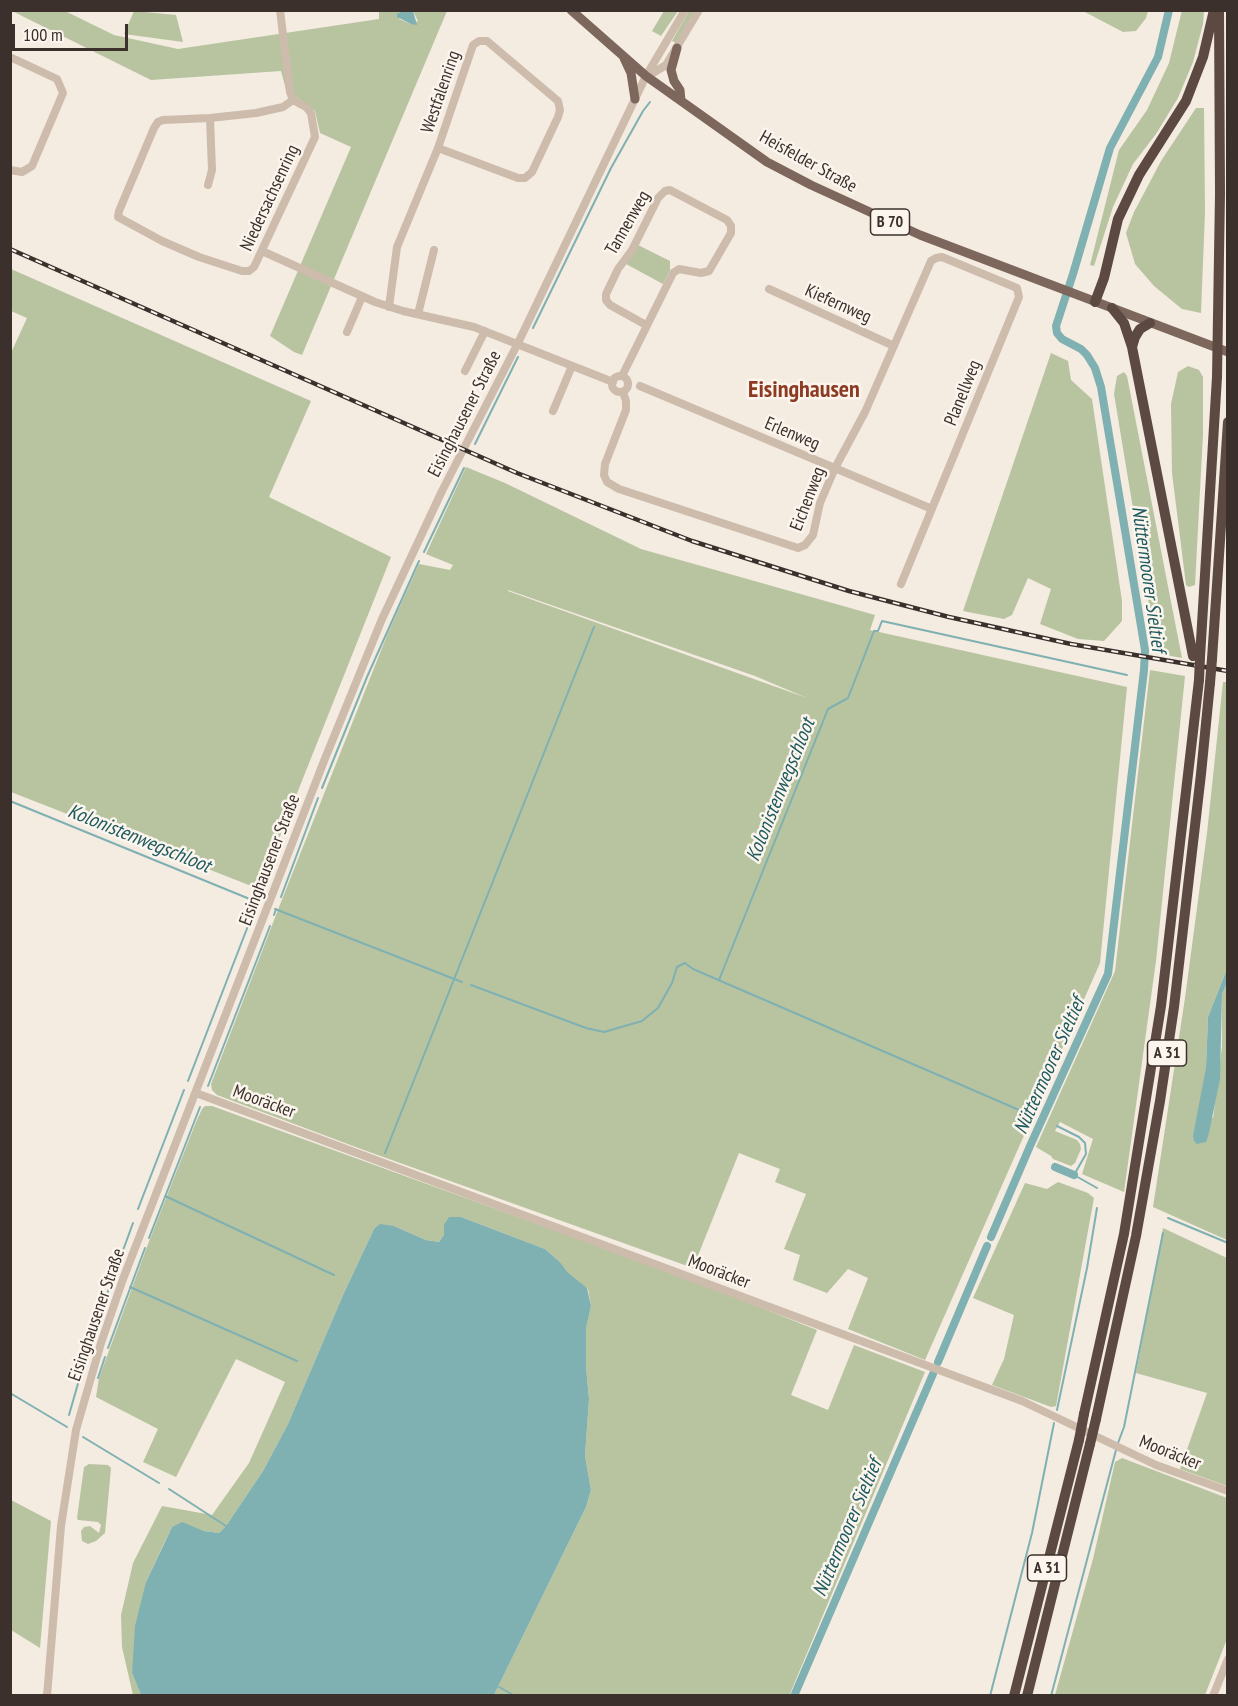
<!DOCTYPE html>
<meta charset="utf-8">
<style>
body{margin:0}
#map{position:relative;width:1238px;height:1706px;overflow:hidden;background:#f4ebe1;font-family:"PT Sans Narrow",sans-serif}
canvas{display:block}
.frame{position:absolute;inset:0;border:12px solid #3b302b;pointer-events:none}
.scale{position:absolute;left:12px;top:24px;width:116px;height:27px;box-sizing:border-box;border:3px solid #3b302b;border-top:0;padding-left:8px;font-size:18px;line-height:21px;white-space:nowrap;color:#3b302b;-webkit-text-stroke:4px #fbf5ee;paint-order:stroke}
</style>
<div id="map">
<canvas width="1238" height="1706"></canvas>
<div class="frame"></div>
<div class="scale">100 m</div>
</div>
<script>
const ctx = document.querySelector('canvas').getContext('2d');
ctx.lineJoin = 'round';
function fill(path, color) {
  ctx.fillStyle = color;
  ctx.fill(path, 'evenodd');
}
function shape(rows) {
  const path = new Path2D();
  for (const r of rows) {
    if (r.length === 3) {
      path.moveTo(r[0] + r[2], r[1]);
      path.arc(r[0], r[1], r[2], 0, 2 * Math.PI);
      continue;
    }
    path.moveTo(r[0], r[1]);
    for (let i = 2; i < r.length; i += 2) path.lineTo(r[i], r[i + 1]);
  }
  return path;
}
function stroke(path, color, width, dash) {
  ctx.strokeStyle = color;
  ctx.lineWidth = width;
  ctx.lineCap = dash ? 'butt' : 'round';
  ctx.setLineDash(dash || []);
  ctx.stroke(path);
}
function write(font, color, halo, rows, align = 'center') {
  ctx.font = font + ' "PT Sans Narrow",sans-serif';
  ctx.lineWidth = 5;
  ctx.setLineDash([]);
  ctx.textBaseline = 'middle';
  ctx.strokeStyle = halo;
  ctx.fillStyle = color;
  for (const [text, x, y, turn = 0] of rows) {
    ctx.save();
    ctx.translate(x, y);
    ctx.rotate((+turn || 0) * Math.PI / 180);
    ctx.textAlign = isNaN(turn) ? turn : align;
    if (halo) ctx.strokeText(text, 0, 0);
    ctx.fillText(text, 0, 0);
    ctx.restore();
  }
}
fill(shape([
 [1182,10,1204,11,1203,24,1193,62,1178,98,1156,134,1133,164,1113,207,1094,266,1090,265,1119,150,1147,110,1169,63],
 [12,11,65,11,114,35,178,49,379,19,379,11,403,11,399,19,411,24,418,21,413,11,447,11,302,355,294,352,270,336,351,147,320,133,315,111,298,98,287,93,281,71,151,80],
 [134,11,176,15,183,42,124,34],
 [664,11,678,11,661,36,652,31],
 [689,11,697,11,677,43,672,41],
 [1083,11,1148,11,1146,18,1136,31,1123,32],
 [1196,108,1204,108,1205,212,1201,313,1182,309,1154,286,1135,264,1126,233,1134,212,1161,161],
 [638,245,670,261,670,270,663,284,626,264],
 [11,269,311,401,269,497,391,557,259,889,11,792,10,355,27,318,11,311],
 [1051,353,1068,361,1071,380,1092,399,1122,601,1122,621,1104,641,1078,639,1040,624,1051,589,1028,578,1012,615,1004,619,963,611],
 [1188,366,1199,370,1203,377,1203,434,1195,585,1189,587,1186,585,1172,473,1171,404,1178,372],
 [1124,372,1127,376,1182,658,1154,653,1155,641,1114,394,1117,376],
 [466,467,505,483,641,549,875,615,870,630,1127,687,1100,963,925,1360,848,1329,868,1278,848,1269,827,1293,793,1280,800,1255,784,1249,806,1194,775,1182,780,1169,739,1153,693,1268,361,1149,217,1095,212,1090,211,1084,281,902,388,633,419,564,450,570,453,565,426,554],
 [508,590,755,676,807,698,508,591],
 [1150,670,1185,676,1156,961,1124,1192,1082,1174,1093,1139,1060,1122,1055,1131,1077,1140,1080,1144,1081,1149,1075,1163,1071,1166,1053,1159,1051,1156,1036,1147,1115,971],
 [1223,682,1227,682,1228,929,1226,933,1227,969,1208,1017,1206,1067,1202,1091,1213,1119,1222,1047,1222,994,1227,983,1227,1240,1153,1207,1185,998,1207,833],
 [205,1106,212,1106,689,1279,817,1330,791,1395,828,1410,854,1345,925,1372,789,1696,494,1695,586,1507,591,1490,585,1456,589,1399,586,1367,586,1329,591,1306,588,1289,566,1272,560,1262,545,1249,461,1217,444,1225,444,1235,439,1242,426,1240,394,1226,374,1229,343,1295,288,1424,263,1471,226,1526,219,1533,204,1531,182,1523,172,1527,165,1541,146,1582,132,1673,141,1695,133,1695,122,1647,121,1615,133,1563,162,1506,212,1515,249,1463,285,1382,236,1359,176,1477,143,1462,158,1429,96,1397,99,1378,148,1244,196,1122,202,1109],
 [1058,1182,1088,1193,1094,1198,1056,1406,1051,1407,992,1385,1004,1359,1014,1315,973,1298,1025,1183,1047,1189],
 [1163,1228,1227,1258,1227,1486,1180,1469,1207,1393,1136,1373],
 [1122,1458,1227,1498,1227,1639,1205,1695,1055,1695,1093,1559,1115,1462],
 [89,1464,108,1465,111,1468,105,1533,96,1541,88,1544,82,1541,81,1531,84,1527,90,1526,99,1533,101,1525,98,1522,78,1520,77,1518,84,1467],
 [11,1500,51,1521,40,1648,11,1630]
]), '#b8c4a0');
fill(shape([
 [403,11,413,11,417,25,411,24,397,17,397,14],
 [1227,969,1227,983,1222,994,1220,1079,1209,1133,1206,1142,1197,1144,1194,1141,1193,1136,1206,1067,1208,1017],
 [449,1217,461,1217,545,1249,560,1262,567,1272,587,1288,591,1306,586,1329,586,1367,589,1399,585,1456,591,1490,586,1507,494,1695,141,1695,132,1673,135,1626,146,1582,172,1527,182,1522,204,1531,219,1533,226,1526,263,1471,288,1424,343,1295,374,1229,380,1224,394,1226,426,1240,439,1242,444,1235,444,1225]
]), '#7fb0b2');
stroke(shape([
 [533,328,611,168,643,111,650,102],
 [475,444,518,357],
 [424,552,464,468],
 [322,788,367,677,419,561],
 [10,801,257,902],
 [281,897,318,798],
 [275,909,462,982],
 [274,915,276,909],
 [719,980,828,709,848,698,874,631,878,631,882,621,1127,675],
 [471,985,586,1028,604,1032,642,1021,658,1008,672,983,677,967,685,963,693,969,1026,1113],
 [188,1081,253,913],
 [208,1086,270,926],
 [1057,1126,1079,1137,1085,1143,1086,1154,1074,1175,1097,1188],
 [385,1153,594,627],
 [165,1196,334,1275],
 [138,1209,184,1090],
 [1168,1218,1228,1243],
 [149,1238,200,1107],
 [130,1287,297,1361],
 [108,1348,145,1248],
 [98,1378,105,1357],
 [10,1393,67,1427],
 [1057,1410,1087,1268,1097,1208],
 [69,1415,91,1338,133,1223],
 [83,1437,159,1483],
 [1118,1443,1124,1427,1163,1233],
 [169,1489,226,1526],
 [499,1687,515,1696],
 [990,1696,1032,1533,1054,1423],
 [1051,1696,1116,1450]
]), '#7fb0b2', 2);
stroke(shape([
 [1055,1167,1074,1175],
 [991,1237,1030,1146,1108,974,1144,670,1145,650,1101,387,1095,368,1087,355,1081,349,1062,339,1057,333,1056,326,1073,274,1110,148,1158,57,1169,10],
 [938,1362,987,1246],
 [794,1696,933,1374]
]), '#7fb0b2', 8);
stroke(shape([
 [280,10,290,92,293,100,306,107,311,113,315,137,254,267,249,271,242,271,199,257,162,241,118,217,119,211,154,128,158,122,163,120,210,118,256,113,283,107,293,100],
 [10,57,57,79,63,93,32,166,22,172,10,170],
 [648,76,666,65,699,10],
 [208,185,212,170,210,118],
 [262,251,375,302,403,311,474,327,613,382],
 [769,289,894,346],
 [389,307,397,247,438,148,473,45,479,41,487,41,558,101,560,110,558,117,532,172,525,178,518,178,438,148],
 [418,314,434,250],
 [347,332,362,297],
 [465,371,485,331],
 [620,384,8],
 [622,376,673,273,679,269,701,273,709,271,731,233,731,226,727,220,670,190,665,191,658,198,632,250,618,269,606,294,606,300,610,305,646,325],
 [640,386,932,509],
 [623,392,626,401,626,410,605,464,604,475,607,482,619,489,798,548,805,545,813,535,820,503,835,468,865,412,931,261,936,258,942,257,1017,288,1019,297,901,584],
 [553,411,572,366],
 [196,1093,1022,1401,1156,1465,1228,1491],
 [47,1696,61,1526,76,1430,101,1343,123,1279,324,761,382,619,442,491,518,343,646,76,685,10],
 [1213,1696,1228,1659]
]), '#cdbbac', 8);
stroke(shape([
 [571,10,646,76,767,162,811,185,920,235,1228,352],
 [677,48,671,70,674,81,680,90,681,101],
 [624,58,631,73,635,99]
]), '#7d675c', 9);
stroke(shape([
 [1095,302,1104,278,1118,219,1139,175,1186,101,1203,57,1214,10],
 [1112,308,1124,323,1132,347,1193,656],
 [1218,316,1220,194,1219,10],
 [1132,347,1135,337,1140,329,1150,323],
 [1200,657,1217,377],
 [1212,659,1228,422],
 [1084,1414,1124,1234,1161,1006,1199,680],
 [1096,1419,1136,1236,1160,1101,1174,1007,1201,774,1210,683],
 [1014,1696,1079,1440],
 [1027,1696,1090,1444]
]), '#5c4a42', 10);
const rail = shape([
 [10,249,517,473,692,541,849,591,949,617,1071,644,1228,671]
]);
stroke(rail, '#3b302b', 4.5);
stroke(rail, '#fbf5ee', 2, [7]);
stroke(shape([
 [1217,377,1218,316],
 [1199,680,1200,657],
 [1210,683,1212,659],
 [1079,1440,1084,1414],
 [1090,1444,1096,1419]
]), '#5c4a42', 10);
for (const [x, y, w] of [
 [890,222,39],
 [1167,1053,39],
 [1047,1568,39]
]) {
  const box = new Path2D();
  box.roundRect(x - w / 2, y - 13, w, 26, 4.5);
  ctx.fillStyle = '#fbf5ee';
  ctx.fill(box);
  stroke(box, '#3b302b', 1.5);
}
write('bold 16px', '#3b302b', null, [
 ["B 70",890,222],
 ["A 31",1167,1053],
 ["A 31",1047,1568]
]);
write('18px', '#3b302b', '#fbf5ee', [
 ["Westfalenring",441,92,-71],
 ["Heisfelder Straße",808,162,29],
 ["Niedersachsenring",270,198,-65],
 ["Tannenweg",628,223,-60],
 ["Kiefernweg",838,304,24],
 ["Planellweg",963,393,-68],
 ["Eisinghausener Straße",465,414,-63],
 ["Erlenweg",792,434,23],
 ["Eichenweg",808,499,-69],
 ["Eisinghausener Straße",270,860,-69],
 ["Mooräcker",264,1102,20],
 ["Mooräcker",719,1272,21],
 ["Eisinghausener Straße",97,1315,-71],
 ["Mooräcker",1170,1453,22]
]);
write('italic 20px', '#1f5a5e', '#fbf5ee', [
 ["Nüttermoorer Sieltief",1148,579,82],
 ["Kolonistenwegschloot",781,790,-68],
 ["Kolonistenwegschloot",139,839,22],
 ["Nüttermoorer Sieltief",1050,1066,-66],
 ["Nüttermoorer Sieltief",848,1528,-67]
]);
write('bold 24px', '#8c3b22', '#fbf5ee', [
 ["Eisinghausen",804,390]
]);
</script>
